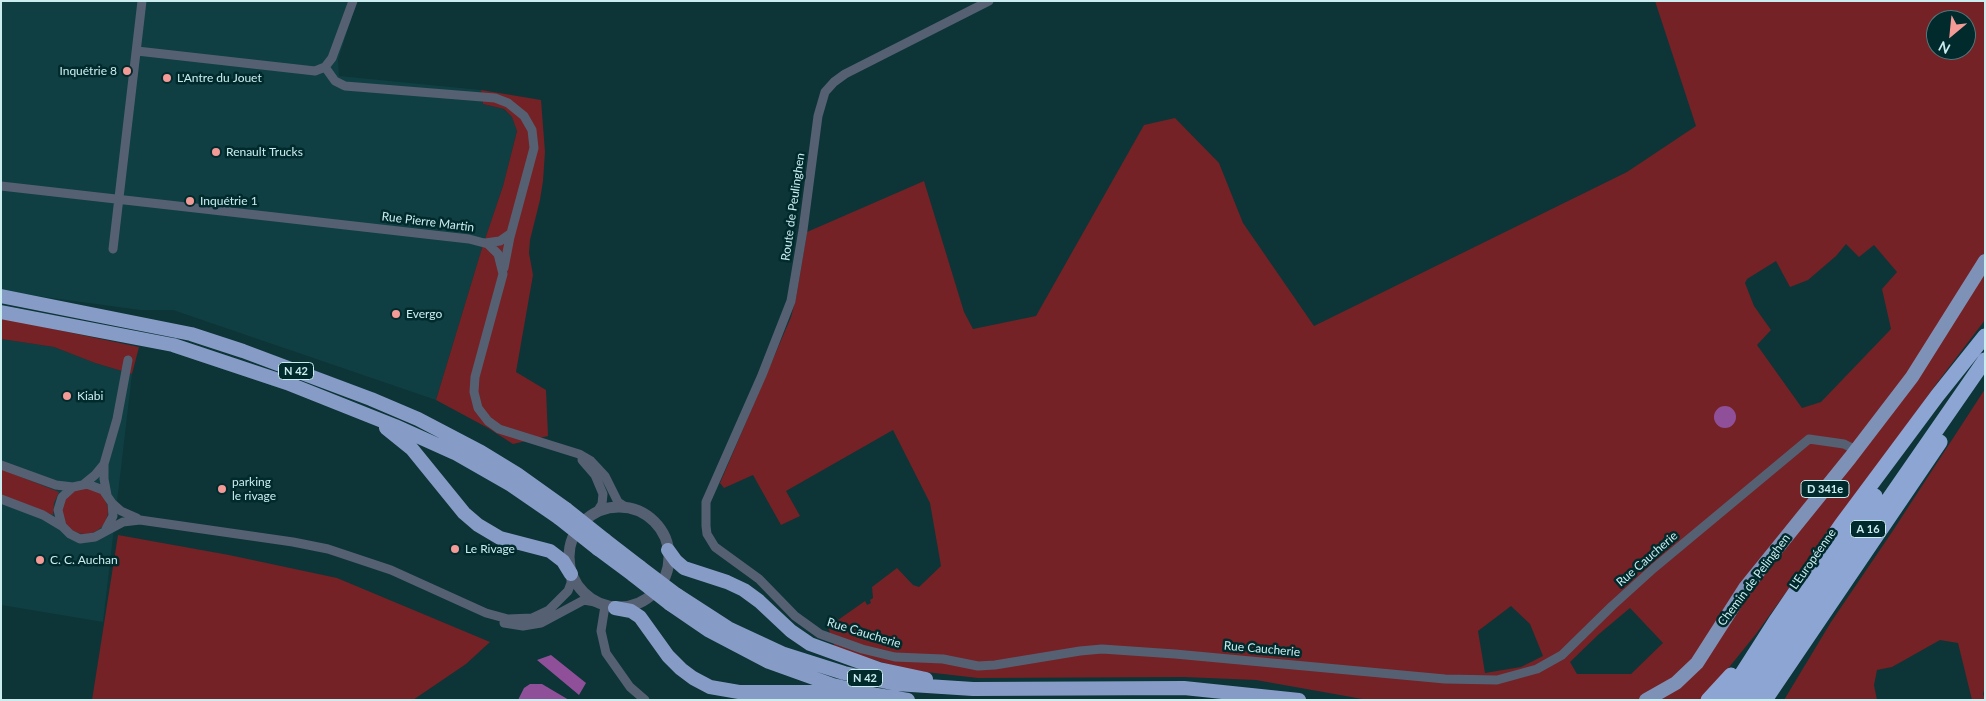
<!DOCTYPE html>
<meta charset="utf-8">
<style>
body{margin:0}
#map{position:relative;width:1986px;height:701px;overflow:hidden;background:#0d3437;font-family:Lato,sans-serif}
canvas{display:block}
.frame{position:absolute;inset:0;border:2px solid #cbedf0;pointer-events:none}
.north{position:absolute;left:1926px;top:10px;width:50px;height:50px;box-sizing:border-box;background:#012a2d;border:1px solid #52787b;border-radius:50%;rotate:208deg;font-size:14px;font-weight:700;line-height:20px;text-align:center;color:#cbedf0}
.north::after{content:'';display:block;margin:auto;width:18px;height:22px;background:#f59b97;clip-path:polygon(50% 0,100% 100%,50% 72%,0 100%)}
</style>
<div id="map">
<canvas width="1986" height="701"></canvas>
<div class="frame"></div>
<div class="north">N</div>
</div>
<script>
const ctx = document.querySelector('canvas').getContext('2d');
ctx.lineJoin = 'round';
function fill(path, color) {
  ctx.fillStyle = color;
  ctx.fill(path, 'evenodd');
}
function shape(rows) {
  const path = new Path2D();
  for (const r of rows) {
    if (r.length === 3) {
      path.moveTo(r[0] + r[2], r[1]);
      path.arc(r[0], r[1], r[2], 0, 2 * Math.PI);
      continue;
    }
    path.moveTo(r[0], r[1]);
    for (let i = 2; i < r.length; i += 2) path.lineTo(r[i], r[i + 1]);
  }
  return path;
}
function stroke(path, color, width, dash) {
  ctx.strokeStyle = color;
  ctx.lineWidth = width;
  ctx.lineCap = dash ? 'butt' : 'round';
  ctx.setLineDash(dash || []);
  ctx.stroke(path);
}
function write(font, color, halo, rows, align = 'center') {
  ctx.font = font + ' Lato,sans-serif';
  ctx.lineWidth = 5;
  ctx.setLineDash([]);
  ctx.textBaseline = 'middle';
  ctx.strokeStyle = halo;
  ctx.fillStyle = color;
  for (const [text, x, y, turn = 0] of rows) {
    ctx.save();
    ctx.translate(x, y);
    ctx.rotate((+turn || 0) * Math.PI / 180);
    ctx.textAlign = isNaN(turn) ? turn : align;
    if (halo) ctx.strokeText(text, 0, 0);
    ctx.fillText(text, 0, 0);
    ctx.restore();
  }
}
fill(shape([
 [1,1,357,1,338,60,339,76,481,90,483,104,503,109,512,117,517,130,503,186,482,248,436,400,173,310,140,310,1,291],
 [1,339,54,347,95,363,132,374,103,622,1,605]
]), '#0f3f42');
fill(shape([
 [1655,1,1985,1,1985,320,1937,383,1756,634,1718,681,1716,700,1368,700,1256,680,1184,677,978,678,908,670,835,648,828,627,865,601,867,605,871,603,870,600,873,598,872,587,897,568,913,585,919,587,941,566,930,503,893,430,786,491,800,516,781,525,753,475,724,488,720,483,791,317,796,298,807,232,924,181,964,312,973,329,1036,316,1144,125,1175,118,1219,163,1243,223,1314,326,1627,172,1696,126],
 [1936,20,1966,20,1966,50,1936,50],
 [1846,244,1859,257,1874,245,1897,272,1882,289,1891,329,1821,402,1802,408,1757,345,1771,330,1754,306,1745,283,1747,279,1776,261,1790,287,1808,280,1836,256],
 [1511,606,1530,624,1543,656,1521,667,1485,673,1478,631],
 [1630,608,1663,643,1631,674,1577,674,1570,662,1599,634],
 [481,90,541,100,545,152,543,181,540,200,530,240,529,253,533,275,516,372,546,390,548,436,513,444,488,428,436,400,482,248,503,186,517,131,512,117,504,109,483,104],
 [1,318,139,347,132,374,95,363,54,347,1,339],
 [1985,389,1985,687,1983,694,1985,700,1972,700,1958,643,1940,640,1892,667,1877,670,1874,685,1877,700,1784,700,1831,622,1892,532],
 [1,469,59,492,54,503,53,515,1,495],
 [85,511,23],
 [118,535,229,555,337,578,490,642,466,664,413,700,92,700]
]), '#742225');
fill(shape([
 [1725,417,11],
 [551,655,586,683,579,695,537,660],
 [530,684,542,684,569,700,518,700,524,688]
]), '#905099');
stroke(shape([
 [989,1,845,74,834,82,825,92,818,116,803,230,791,301,762,375,706,502,706,526,707,534,715,547,759,579,795,616,820,634,862,649,895,657,943,659,978,666,995,665,1080,651,1102,649,1175,654,1445,679,1497,680,1537,669,1562,655,1612,606,1654,568,1809,439,1844,444,1856,450],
 [137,51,315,71,325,67,332,58,353,1],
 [325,67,335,81,345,86,495,98,508,103,524,116,532,130,534,148,510,237,504,268],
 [1,186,469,239,488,244,498,254,503,274,475,377,474,392,478,408,488,421,499,429,579,454,591,461,605,476,618,502,627,508],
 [485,243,500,241,510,234],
 [113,249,142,1],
 [582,460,595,475,603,494,602,504,597,512],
 [1,465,56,485,73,487],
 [84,484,95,475,104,464],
 [107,495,104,479,104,464,117,419,128,360],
 [1,499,43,515,63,527,70,534,80,539,95,537,123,522,140,520,293,542,328,549,391,570,486,613,508,619,532,618,549,610,568,591,571,583,571,574],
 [112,503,121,511,137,518],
 [62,526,58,510,62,497,73,487,87,484,103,490,112,503,113,516,106,529],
 [605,606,601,631,606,653,630,687,645,700],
 [504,623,523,626,541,623,584,600,595,602]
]), '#566073', 9);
stroke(shape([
 [619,557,50]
]), '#566073', 11);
stroke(shape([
 [1646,700,1676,683,1697,663,1745,588,1850,458,1912,377,1985,261]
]), '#7e92b8', 14);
stroke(shape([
 [1,296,191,334,243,351,371,399,418,419,481,452,517,474,566,509],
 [1,312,173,345,287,383,395,426,455,453,511,485,559,518],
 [386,428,412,449,464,513,478,525,500,538,550,551,563,561,571,574],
 [605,540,640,567],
 [598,549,633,575],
 [668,550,676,561,684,568,727,582,744,590,759,601,791,631,810,644,879,669,926,679],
 [677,595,728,628,784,654,844,673,896,684,973,689,1184,688,1299,700],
 [670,604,708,630,769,662,833,685,877,695,908,700],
 [615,608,631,611,640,617,668,656,681,669,693,678,710,687,739,692,812,692,865,700]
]), '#869cc6', 14);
stroke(shape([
 [1708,700,1731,675],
 [1725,700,1775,622,1841,525,1937,396,1985,336],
 [1737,700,1772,645,1875,496],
 [1753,700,1809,614,1985,360],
 [1765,700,1940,442]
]), '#8da5d3', 15);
stroke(shape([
 [566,509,605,540],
 [559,518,598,549],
 [640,567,677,595],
 [633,575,670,604]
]), '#869cc6', 14);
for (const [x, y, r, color] of [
 [127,71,5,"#f59b97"],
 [167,78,5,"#f59b97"],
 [216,152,5,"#f59b97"],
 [190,201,5,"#f59b97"],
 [396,314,5,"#f59b97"],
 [67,396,5,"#f59b97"],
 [222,489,5,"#f59b97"],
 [455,549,5,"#f59b97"],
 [40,560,5,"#f59b97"]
]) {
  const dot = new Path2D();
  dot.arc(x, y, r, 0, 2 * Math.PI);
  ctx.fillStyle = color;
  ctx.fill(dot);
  stroke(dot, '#012a2d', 2);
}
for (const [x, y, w] of [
 [296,371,35],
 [1825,489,48],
 [1868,529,35],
 [865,678,35]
]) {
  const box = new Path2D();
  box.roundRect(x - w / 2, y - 8.5, w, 17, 4);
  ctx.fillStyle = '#012a2d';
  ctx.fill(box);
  stroke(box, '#cbedf0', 1);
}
write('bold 11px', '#cbedf0', null, [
 ["N 42",296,371],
 ["D 341e",1825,489],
 ["A 16",1868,529],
 ["N 42",865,678]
]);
write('12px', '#cbedf0', '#012a2d', [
 ["Inquétrie 8",117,71,"right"],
 ["L'Antre du Jouet",177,78],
 ["Renault Trucks",226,152],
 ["Inquétrie 1",200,201],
 ["Evergo",406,314],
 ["Kiabi",77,396],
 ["parking",232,482],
 ["le rivage",232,496],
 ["Le Rivage",465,549],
 ["C. C. Auchan",50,560]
], 'left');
write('12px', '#cbedf0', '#012a2d', [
 ["Route de Peulinghen",793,207,-82],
 ["Rue Pierre Martin",428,222,7],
 ["Rue Caucherie",1647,559,-41],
 ["L'Européenne",1813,559,-55],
 ["Chemin de Pelinghen",1754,580,-53],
 ["Rue Caucherie",864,633,17],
 ["Rue Caucherie",1262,649,5]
]);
</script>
